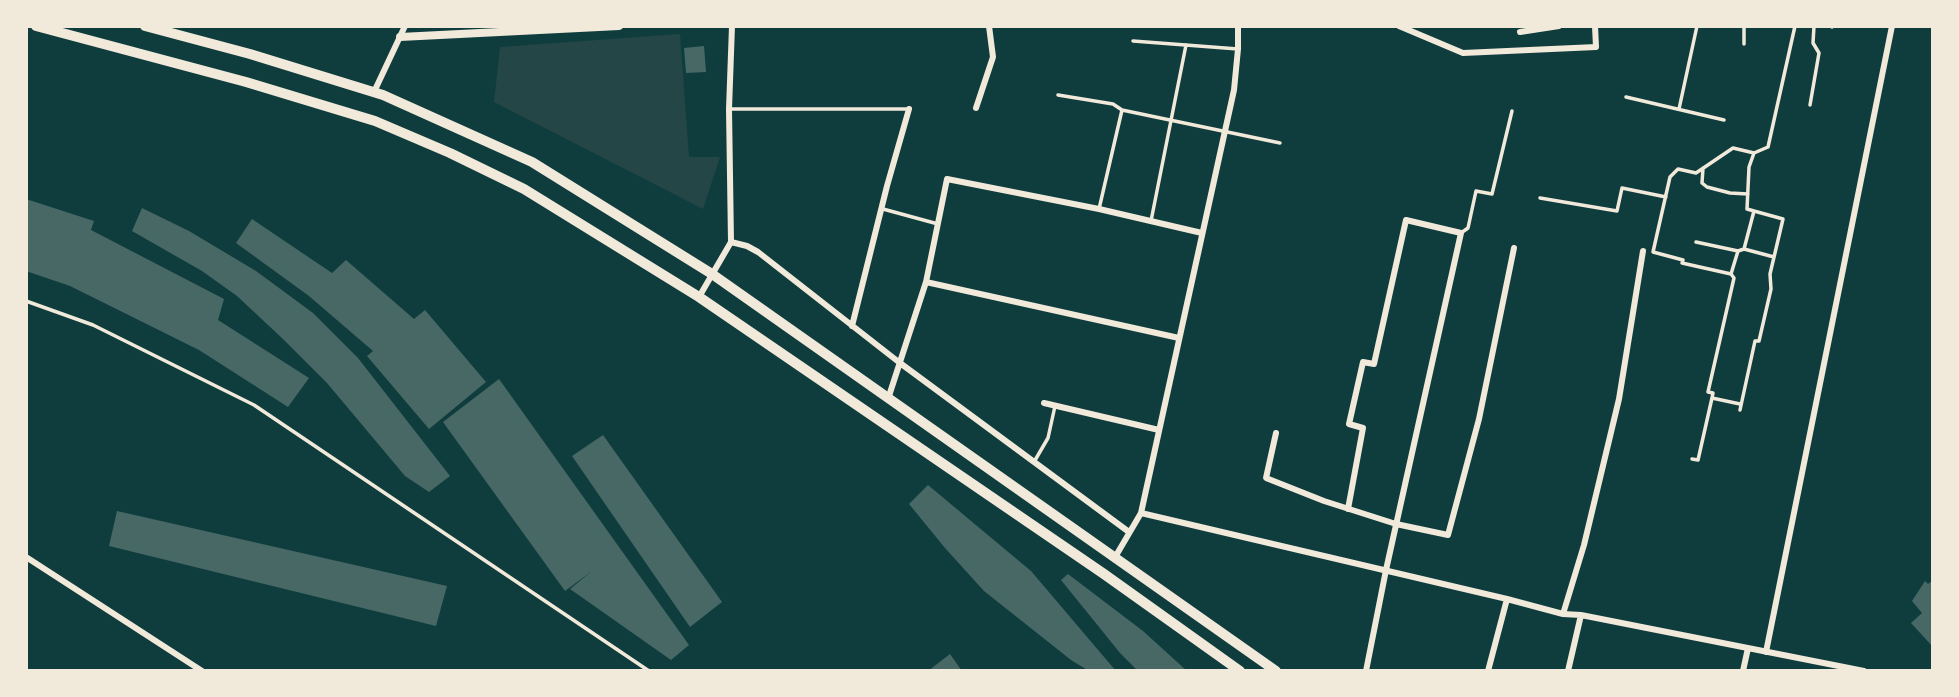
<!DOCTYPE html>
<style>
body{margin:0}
#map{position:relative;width:1959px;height:697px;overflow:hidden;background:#0f3d3e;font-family:"PT Sans",sans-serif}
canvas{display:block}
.frame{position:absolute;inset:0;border:28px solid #f1e9da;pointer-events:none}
</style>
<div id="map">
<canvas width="1959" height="697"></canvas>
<div class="frame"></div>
</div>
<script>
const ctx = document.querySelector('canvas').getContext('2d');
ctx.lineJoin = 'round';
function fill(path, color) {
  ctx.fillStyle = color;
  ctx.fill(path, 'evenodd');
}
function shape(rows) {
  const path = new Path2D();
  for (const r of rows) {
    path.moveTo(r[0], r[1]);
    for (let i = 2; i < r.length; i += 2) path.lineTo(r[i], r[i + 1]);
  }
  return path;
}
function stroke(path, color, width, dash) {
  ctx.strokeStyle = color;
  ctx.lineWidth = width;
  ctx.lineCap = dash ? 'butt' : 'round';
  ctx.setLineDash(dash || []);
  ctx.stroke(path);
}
fill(shape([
 [680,34,689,157,720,157,703,209,494,102,500,47]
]), '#244646');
fill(shape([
 [704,46,706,72,686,73,684,48],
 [26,199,94,221,91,230,224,299,218,320,309,378,288,407,199,350,70,286,26,271],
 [142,208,189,231,256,271,313,313,358,358,450,476,429,492,405,476,327,383,283,339,237,296,202,271,132,231],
 [252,219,332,273,346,260,414,319,425,310,486,382,429,429,367,356,373,351,309,296,236,243],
 [499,379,689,645,671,660,570,589,592,571,565,591,443,422],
 [603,435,722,602,690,627,572,456],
 [928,485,1031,571,1116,671,1089,671,1071,660,984,591,945,548,909,504],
 [117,511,447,586,436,626,109,546],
 [1068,574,1143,631,1187,671,1138,671,1120,653,1061,580],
 [1933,580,1933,647,1911,623,1922,613,1912,601,1925,581,1928,584],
 [950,654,962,671,928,671]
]), '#486865');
stroke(shape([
 [1830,26,1832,27],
 [1133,41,1238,49],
 [1744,44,1744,26],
 [1058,95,1113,104,1122,110,1280,143],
 [1626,97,1724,120],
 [1810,105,1819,53,1813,43,1814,26],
 [729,109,909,109],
 [1679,109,1697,26],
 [1703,168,1702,183,1707,187,1730,193,1748,194],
 [1540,198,1617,211,1622,188,1666,197],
 [883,209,938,224],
 [1099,209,1122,110],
 [1151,221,1186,45],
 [1461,233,1468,228,1476,191,1492,194,1512,111],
 [1696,242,1738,251,1744,249,1774,257],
 [1744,249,1754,211,1747,209,1749,167,1754,153,1768,147,1795,26],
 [1731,274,1682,263,1683,260,1653,252,1670,177,1678,169,1696,173,1733,148,1754,153],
 [26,301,93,325,254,405,649,671],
 [1712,398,1740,404],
 [1740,410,1755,341,1759,341,1771,289,1770,274,1783,219,1754,211],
 [1692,459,1698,460,1712,398,1713,393,1708,392,1734,278,1731,274,1738,251],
 [1034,462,1048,438,1055,406]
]), '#f1e9da', 3.5);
stroke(shape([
 [1399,26,1463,53,1596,47,1595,26],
 [1520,32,1559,26],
 [374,92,405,26],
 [976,108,993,57,989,26],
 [731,242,747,246,758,252,900,363,1129,532],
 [926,282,947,179,1099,209,1202,233],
 [699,297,731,242,729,109,732,26],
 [852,326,887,186,909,109],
 [888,399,926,282,1179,338],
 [1044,403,1159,430],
 [1276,433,1266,478,1324,501,1396,524,1448,535,1479,419,1514,248],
 [1348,509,1363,428,1349,424,1363,362,1374,364,1406,220,1461,233,1386,570,1366,671],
 [1141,513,1507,599,1563,614,1581,615,1864,671],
 [26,557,202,671],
 [1114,559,1141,513,1234,90,1238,49,1238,26],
 [1563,614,1584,545,1619,399,1643,251],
 [1766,652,1892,26],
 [1488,671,1507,599],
 [1568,671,1581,615],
 [1743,671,1748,648]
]), '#f1e9da', 6);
stroke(shape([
 [400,37,619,26]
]), '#f1e9da', 8);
stroke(shape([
 [36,26,246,82,375,121,450,153,524,189,699,297,1104,574,1240,671],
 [145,26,250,54,383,95,532,162,712,274,1276,671]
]), '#f1e9da', 10);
</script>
